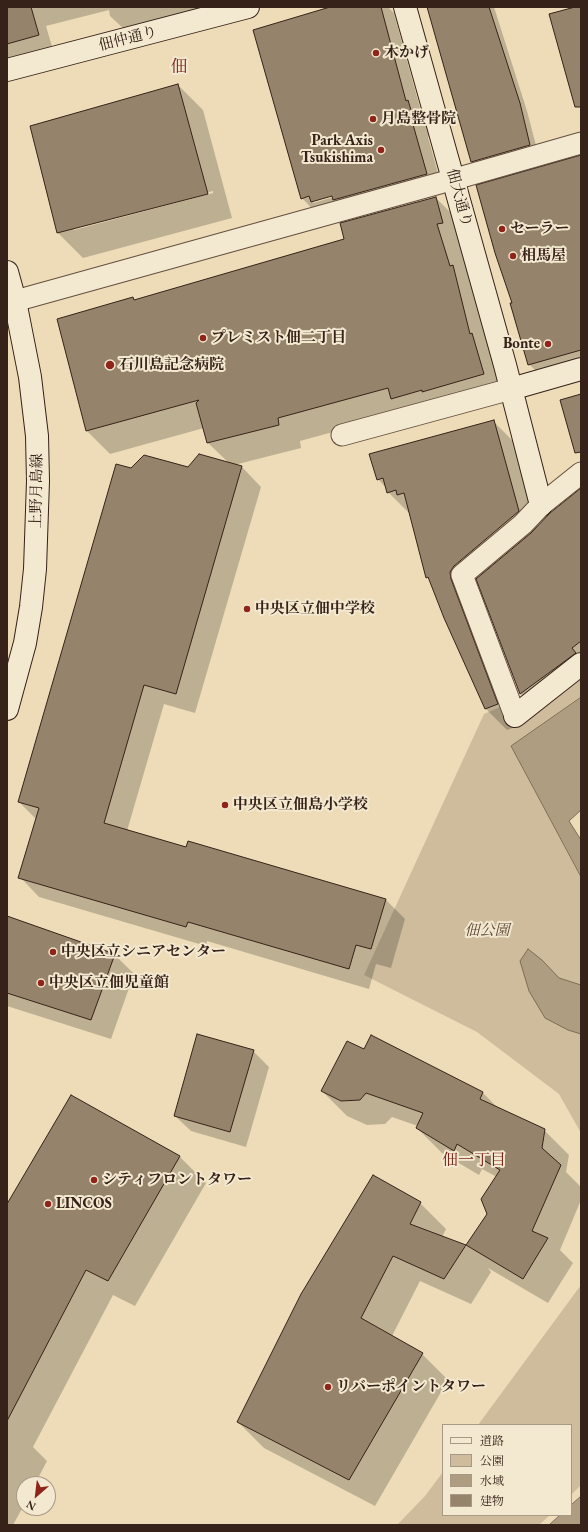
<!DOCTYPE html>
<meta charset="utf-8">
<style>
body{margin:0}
#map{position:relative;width:588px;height:1532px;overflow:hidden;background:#eddcb7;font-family:"EB Garamond","Noto Serif JP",serif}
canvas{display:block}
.frame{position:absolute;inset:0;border:8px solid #362218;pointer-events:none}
.legend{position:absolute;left:442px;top:1424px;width:130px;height:92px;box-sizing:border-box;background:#f3e8d0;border:1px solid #a79986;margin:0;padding:5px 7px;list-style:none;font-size:12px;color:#362218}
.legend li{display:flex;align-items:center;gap:8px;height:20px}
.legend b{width:20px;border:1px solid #a79986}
.north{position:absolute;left:16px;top:1476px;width:40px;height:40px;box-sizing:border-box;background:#f3e8d0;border:1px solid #a79986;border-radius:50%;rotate:208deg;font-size:11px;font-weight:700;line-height:16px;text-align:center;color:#362218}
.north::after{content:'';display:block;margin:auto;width:14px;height:18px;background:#8f2418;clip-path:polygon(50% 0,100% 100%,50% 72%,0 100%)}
</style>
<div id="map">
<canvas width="588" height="1532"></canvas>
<div class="frame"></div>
<ul class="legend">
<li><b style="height:5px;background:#f3e8d0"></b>道路</li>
<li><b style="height:11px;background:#cebc9c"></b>公園</li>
<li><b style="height:11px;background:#af9d81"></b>水域</li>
<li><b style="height:11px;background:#95836b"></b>建物</li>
</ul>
<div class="north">N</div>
</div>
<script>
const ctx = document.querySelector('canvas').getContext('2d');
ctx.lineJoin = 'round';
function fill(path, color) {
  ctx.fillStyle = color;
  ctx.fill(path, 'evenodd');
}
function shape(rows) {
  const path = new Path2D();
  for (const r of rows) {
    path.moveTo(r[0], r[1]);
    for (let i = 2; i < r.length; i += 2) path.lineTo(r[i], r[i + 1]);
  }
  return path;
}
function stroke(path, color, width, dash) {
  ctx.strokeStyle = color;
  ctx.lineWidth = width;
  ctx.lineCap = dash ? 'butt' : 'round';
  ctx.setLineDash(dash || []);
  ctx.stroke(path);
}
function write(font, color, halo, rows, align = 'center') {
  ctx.font = font + ' "EB Garamond","Noto Serif JP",serif';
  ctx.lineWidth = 4;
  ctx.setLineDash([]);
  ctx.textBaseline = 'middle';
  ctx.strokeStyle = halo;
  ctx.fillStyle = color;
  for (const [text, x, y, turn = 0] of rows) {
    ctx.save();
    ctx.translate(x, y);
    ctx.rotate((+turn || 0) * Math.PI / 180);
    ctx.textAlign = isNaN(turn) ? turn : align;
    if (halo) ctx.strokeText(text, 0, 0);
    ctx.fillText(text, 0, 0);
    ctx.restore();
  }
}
fill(shape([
 [581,669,581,696,511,746,581,878,581,1133,559,1094,477,1032,364,975,484,714,509,703],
 [581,1285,581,1485,571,1495,571,1425,478,1425],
 [443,1472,443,1515,550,1515,539,1525,397,1525,425,1496]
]), '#cebc9c');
const water = shape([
 [581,697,581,810,569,821,581,840,581,877,511,746,581,697],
 [528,949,542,960,559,978,581,985,581,1034,568,1030,545,1018,529,991,520,961,528,949],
 [581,1496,581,1525,549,1525,560,1515,571,1515,571,1505,581,1496]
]);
fill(water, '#af9d81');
stroke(water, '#7f6c57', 1);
fill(shape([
 [7,7,220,7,125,30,110,16,109,10,46,26,53,50,7,62],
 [353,7,388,7,394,13,422,115,425,118,430,137,428,137,443,191,318,215,302,198],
 [337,194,337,196,313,203,313,200],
 [428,7,494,7,527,111,538,153,480,170,472,162],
 [178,85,203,110,232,218,83,258,58,233,31,127],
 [213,191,213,193,74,230,74,228],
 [581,157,581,359,537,372,529,364,513,304],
 [436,198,459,221,465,245,460,247,471,285,475,289,506,397,406,412,300,441,301,448,234,465,242,467,261,487,195,713,164,704,127,831,187,848,386,900,405,919,391,968,376,964,369,989,207,941,206,946,39,897,20,877,36,819,19,802,131,469,188,469,229,463,208,443,204,428,110,454,87,431,59,320,133,298,135,300,345,239],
 [494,422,515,443,538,527,581,490,581,667,531,704,521,694,479,584,475,587,518,726,507,730,486,709,445,618,430,580,427,577,409,513,388,492,387,489,378,479],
 [7,917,114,954,134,974,111,1039,7,1006],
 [372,1036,483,1093,499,1109,544,1130,569,1155,566,1172,581,1187,581,1200,560,1250,573,1263,548,1303,488,1268,491,1272,471,1304,420,1281,392,1336,422,1354,448,1380,375,1506,264,1448,238,1422,420,1203,446,1229,442,1237,466,1247,488,1214,497,1177,482,1169,479,1175,442,1153,417,1128,418,1126,392,1117,385,1124,367,1125,347,1116,322,1091,364,1050],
 [253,1051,269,1067,246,1147,191,1131,175,1116],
 [72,1097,180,1157,206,1183,135,1306,113,1295,33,1447,47,1461,35,1484,24,1484,24,1505,13,1525,7,1525,7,1206]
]), '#0003');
const building = shape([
 [7,7,31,7,39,35,7,44,7,7],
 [330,7,381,7,406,101,408,100,414,120,412,121,427,174,333,200,332,196,311,202,309,196,301,199,253,30,330,7],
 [427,7,489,7,520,103,530,145,471,162,427,7],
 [575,7,581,7,581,107,575,107,549,14,575,7],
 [178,84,208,194,57,233,30,126,178,84],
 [581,155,581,350,528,365,510,303,512,303,495,253,476,185,581,155],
 [436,197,443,223,437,224,450,266,453,265,470,334,472,333,484,374,422,392,422,390,391,399,388,388,278,418,279,425,207,443,196,403,199,400,86,431,57,319,133,297,134,300,344,239,340,223,436,197],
 [581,394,581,452,575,453,560,400,581,394],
 [494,420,519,511,454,566,450,572,451,579,498,704,485,709,444,618,428,577,426,578,404,493,397,495,396,490,387,493,383,478,377,480,369,454,494,420],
 [199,454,242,466,176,694,144,685,104,823,186,847,188,841,386,899,371,949,356,945,349,969,188,922,186,927,18,878,39,808,18,802,116,464,131,468,144,455,188,467,199,454],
 [581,488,581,641,572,648,576,653,520,694,476,579,531,533,550,513,581,488],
 [7,916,115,954,91,1020,7,993,7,916],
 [197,1034,254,1050,230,1132,174,1116,197,1034],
 [371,1035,483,1092,480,1099,545,1129,542,1148,561,1165,532,1231,548,1238,523,1279,466,1245,487,1214,481,1199,500,1170,457,1144,454,1151,416,1128,423,1113,366,1093,360,1100,341,1101,321,1091,347,1041,364,1049,371,1035],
 [71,1095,180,1156,108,1281,86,1270,7,1421,7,1204,71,1095],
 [373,1175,421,1202,410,1224,466,1245,444,1279,393,1256,361,1318,423,1353,349,1480,237,1422,301,1294,373,1175]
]);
fill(building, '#95836b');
stroke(building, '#362218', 1);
const street = shape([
 [15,301,469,175,581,143],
 [342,435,511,389],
 [515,716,462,575,523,524,541,505,581,473]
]);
const secondary = shape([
 [405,7,505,365,541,505],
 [7,70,248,7],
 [7,272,15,301,30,377,37,436,38,481,35,569,31,607,25,643,7,709],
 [511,389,581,369],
 [515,716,581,664]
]);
stroke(street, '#645040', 23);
stroke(secondary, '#362218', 24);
stroke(street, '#f3e8d0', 21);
stroke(secondary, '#f3e8d0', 22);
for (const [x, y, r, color] of [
 [376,53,4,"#8f2418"],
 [373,119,4,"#8f2418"],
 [381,150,4,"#8f2418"],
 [502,229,4,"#8f2418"],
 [513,256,4,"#8f2418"],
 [203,338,4,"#8f2418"],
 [548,344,4,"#8f2418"],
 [110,365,5,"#8f2418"],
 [247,609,4,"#8f2418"],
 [225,805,4,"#8f2418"],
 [53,952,4,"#8f2418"],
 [41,983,4,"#8f2418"],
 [94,1180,4,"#8f2418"],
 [48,1204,4,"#8f2418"],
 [328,1387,4,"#8f2418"]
]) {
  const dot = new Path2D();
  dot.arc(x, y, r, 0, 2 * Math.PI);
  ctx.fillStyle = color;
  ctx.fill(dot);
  stroke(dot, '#f3e8d0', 1.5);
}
write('15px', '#362218', '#f3e8d0', [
 ["佃仲通り",128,39,-14],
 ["佃大通り",459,198,75],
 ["上野月島線",37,491,-89]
]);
write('bold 15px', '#362218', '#f3e8d0', [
 ["木かげ",384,53],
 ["月島整骨院",381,119],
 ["Park Axis",373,141,"right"],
 ["Tsukishima",373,158,"right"],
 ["セーラー",510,229],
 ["相馬屋",521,256],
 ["プレミスト佃二丁目",211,338],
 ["Bonte",540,344,"right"],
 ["石川島記念病院",119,365],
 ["中央区立佃中学校",255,609],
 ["中央区立佃島小学校",233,805],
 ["中央区立シニアセンター",61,952],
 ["中央区立佃児童館",49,983],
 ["シティフロントタワー",102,1180],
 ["LINCOS",56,1204],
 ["リバーポイントタワー",336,1387]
], 'left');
write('italic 15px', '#5c4839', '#f3e8d0', [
 ["佃公園",487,931]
]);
write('16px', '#7a1f14', '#f3e8d0', [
 ["佃一丁目",474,1161]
]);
write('17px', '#7a1f14', '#f3e8d0', [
 ["佃",179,67]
]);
</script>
